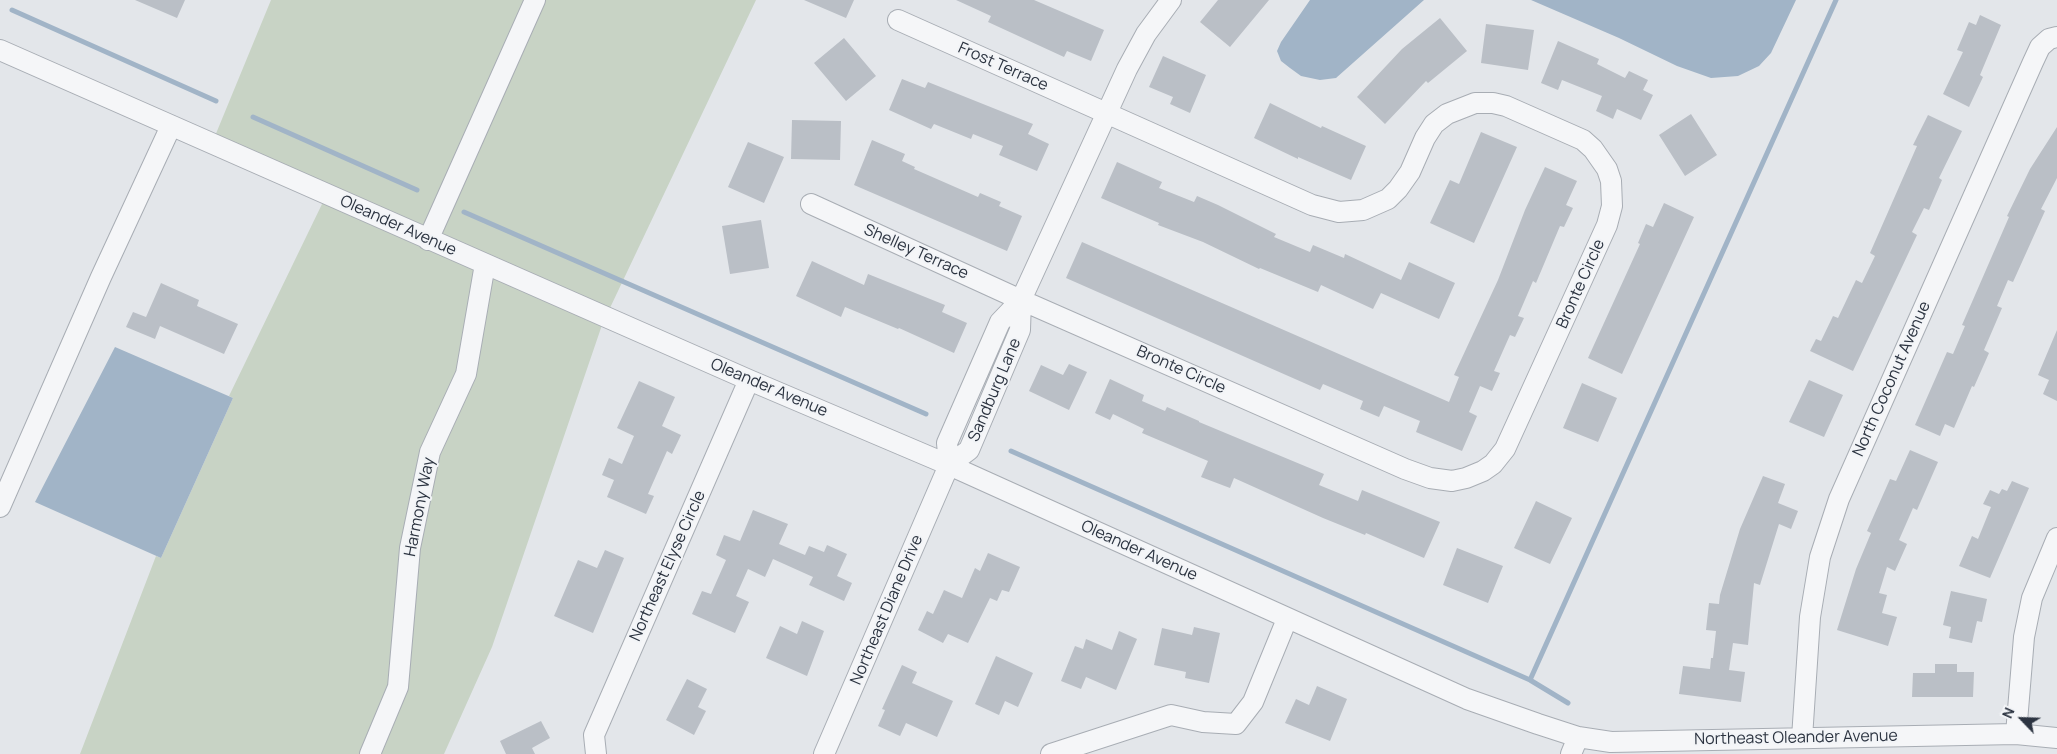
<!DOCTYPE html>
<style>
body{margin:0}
#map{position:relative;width:2057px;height:754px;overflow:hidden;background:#e3e6ea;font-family:Manrope,sans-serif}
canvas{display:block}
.north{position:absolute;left:1997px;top:694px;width:50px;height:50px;-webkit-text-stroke:4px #f2f4f7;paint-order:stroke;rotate:294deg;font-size:14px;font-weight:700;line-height:20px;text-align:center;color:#2c3441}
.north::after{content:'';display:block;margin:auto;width:18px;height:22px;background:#2c3441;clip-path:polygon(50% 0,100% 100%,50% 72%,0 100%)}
</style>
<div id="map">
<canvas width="2057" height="754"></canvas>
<div class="north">N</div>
</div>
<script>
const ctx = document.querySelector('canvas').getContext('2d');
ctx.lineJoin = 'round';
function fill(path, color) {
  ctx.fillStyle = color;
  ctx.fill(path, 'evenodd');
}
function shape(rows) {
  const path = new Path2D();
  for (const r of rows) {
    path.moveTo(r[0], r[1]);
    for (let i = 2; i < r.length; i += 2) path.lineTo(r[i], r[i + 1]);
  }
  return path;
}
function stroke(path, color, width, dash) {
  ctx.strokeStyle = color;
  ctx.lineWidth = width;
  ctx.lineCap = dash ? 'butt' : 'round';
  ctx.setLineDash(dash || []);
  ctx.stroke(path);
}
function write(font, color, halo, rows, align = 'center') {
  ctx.font = font + ' Manrope,sans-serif';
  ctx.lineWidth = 4;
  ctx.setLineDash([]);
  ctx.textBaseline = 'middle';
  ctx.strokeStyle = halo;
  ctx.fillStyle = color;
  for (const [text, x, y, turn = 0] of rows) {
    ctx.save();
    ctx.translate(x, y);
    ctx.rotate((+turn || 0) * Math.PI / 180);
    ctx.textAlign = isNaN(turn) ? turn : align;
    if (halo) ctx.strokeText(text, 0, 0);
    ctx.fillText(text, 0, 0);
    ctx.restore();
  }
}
fill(shape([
 [271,0,756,0,609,310,215,136],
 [323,202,474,269,457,371,389,684,360,754,80,754,156,556,161,558,233,398,229,396],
 [492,277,602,325,492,647,444,754,380,754,419,550,439,455,476,376]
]), '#c8d3c5');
fill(shape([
 [1310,0,1424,0,1336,78,1320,80,1301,76,1290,68,1281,61,1277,51,1281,42],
 [1531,0,1796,0,1771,53,1759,66,1738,76,1711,78,1677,66,1619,38],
 [115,347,233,398,161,558,35,502]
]), '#a1b4c7');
stroke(shape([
 [12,10,216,101],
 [253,117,417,190],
 [464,212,926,414],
 [1011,451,1530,680,1568,703],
 [1530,680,1836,0]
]), '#a1b4c7', 5);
fill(shape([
 [135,0,185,0,177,18],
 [804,0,854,0,846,18],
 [956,0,1034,0,1104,30,1091,61,1067,51,1064,57,988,22,991,16],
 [1218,0,1269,0,1230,47,1200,22],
 [1980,15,2001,25,1980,75,1983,77,1969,107,1943,94,1963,52,1957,50,1969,22,1976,25],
 [1440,18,1467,51,1428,83,1426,81,1385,124,1357,97,1402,49],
 [1486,24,1534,30,1528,70,1481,63],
 [844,38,876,76,846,101,814,63],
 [1558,41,1599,59,1597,64,1625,78,1629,71,1648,80,1643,90,1653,95,1641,120,1617,109,1613,119,1596,111,1602,96,1562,80,1558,90,1541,83],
 [1163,56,1206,75,1190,113,1170,104,1173,97,1149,87],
 [902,79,925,88,928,82,1033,124,1028,134,1049,144,1037,171,999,155,1003,146,973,134,971,139,934,124,931,129,889,110],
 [1270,103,1321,128,1322,126,1366,146,1351,180,1298,157,1298,159,1254,138],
 [1691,114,1717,155,1685,176,1659,135],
 [1928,115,1962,131,1939,178,1942,180,1929,210,1924,208,1912,232,1917,235,1853,371,1810,351,1816,339,1821,341,1833,316,1838,318,1856,280,1862,283,1875,256,1870,253,1917,146,1913,145],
 [792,120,841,121,840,160,791,159],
 [2057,127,2057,178,2041,209,2045,211,2013,282,2008,280,1997,306,2002,308,1984,350,1989,353,1974,387,1972,386,1954,428,1945,424,1940,436,1915,425,1947,352,1953,354,1965,326,1962,325,2009,217,2007,216,2030,169],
 [1481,132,1517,147,1474,243,1430,223,1450,180,1459,184],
 [872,140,905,154,902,161,915,167,914,169,978,197,980,193,1001,202,999,206,1022,216,1007,251,854,185],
 [748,142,784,157,764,203,728,187],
 [1117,162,1162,182,1159,188,1194,202,1197,196,1218,205,1276,234,1274,237,1310,252,1313,245,1344,258,1345,254,1401,280,1409,262,1455,283,1439,319,1381,293,1373,309,1321,285,1318,292,1260,268,1259,269,1203,242,1158,225,1159,223,1101,198],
 [1545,167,1577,181,1566,205,1573,208,1564,227,1560,226,1536,283,1533,281,1518,316,1524,318,1515,337,1510,335,1494,371,1500,373,1492,391,1480,386,1469,412,1477,416,1462,451,1416,432,1420,421,1384,406,1379,417,1360,409,1363,401,1323,384,1320,390,1066,278,1082,242,1449,402,1459,377,1454,375,1498,280,1525,210],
 [1664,203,1694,217,1622,374,1588,358,1640,244,1638,243,1646,224,1653,227],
 [761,220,769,268,730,274,722,226],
 [812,261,864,285,868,274,945,305,942,312,967,323,954,353,899,328,898,329,845,307,841,317,796,296],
 [161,283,199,300,197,306,238,324,224,354,160,326,155,339,126,327,133,312,146,317],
 [2057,330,2057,401,2043,394,2049,380,2038,375],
 [1069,364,1087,372,1069,410,1029,391,1041,365,1063,375],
 [1110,379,1144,395,1142,401,1165,411,1167,407,1199,421,1199,422,1324,474,1319,485,1358,501,1362,490,1440,522,1424,558,1366,533,1365,535,1323,518,1234,478,1230,488,1201,477,1208,461,1142,433,1144,429,1113,414,1110,420,1095,413],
 [1809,380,1843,395,1824,437,1789,422],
 [639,381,675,397,662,426,681,435,672,454,667,451,648,494,654,496,646,514,607,497,614,480,602,475,609,458,622,464,634,436,617,428],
 [1582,383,1617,398,1598,442,1563,428],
 [1910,450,1938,462,1917,510,1913,508,1899,540,1907,544,1895,571,1887,567,1879,593,1887,595,1882,613,1897,617,1888,646,1837,630,1856,569,1871,533,1867,531,1890,479,1896,481],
 [1763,476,1785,484,1778,503,1798,511,1791,529,1779,524,1760,585,1754,583,1748,645,1733,643,1729,670,1745,672,1741,702,1679,694,1683,666,1710,669,1711,658,1713,658,1716,631,1706,630,1709,603,1719,604,1720,595,1740,529],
 [2012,481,2029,488,1990,578,1959,566,1972,536,1978,539,1991,507,1983,504,1990,490,1999,494,2002,489,2007,491],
 [1536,501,1572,518,1550,564,1514,548],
 [753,510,788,524,779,544,805,555,809,546,824,552,827,545,847,554,837,576,852,583,844,601,809,585,813,577,773,559,765,577,748,569,736,596,749,602,735,633,692,614,702,591,711,594,726,560,716,555,724,535,740,541],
 [1457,548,1503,566,1488,603,1443,585],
 [605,550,624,558,593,633,554,616,578,560,597,568],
 [988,553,1020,567,1009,592,1002,590,997,601,990,598,968,643,948,634,943,643,918,630,927,611,933,614,944,590,962,598,975,568,980,571],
 [1951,591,1987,599,1982,622,1977,621,1972,643,1949,638,1951,627,1943,625],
 [802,621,824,631,807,676,766,658,780,626,797,634],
 [1194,627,1220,633,1209,683,1185,678,1186,672,1154,665,1162,628,1192,635],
 [1119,631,1137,639,1116,690,1086,677,1081,689,1061,681,1075,646,1083,649,1086,639,1112,650],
 [996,656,1033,673,1018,707,1005,701,999,715,975,704],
 [1935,664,1957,664,1957,672,1974,672,1973,697,1912,697,1913,673,1935,673],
 [902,665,917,672,912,683,953,701,937,737,906,723,900,736,878,726,885,710,882,709],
 [687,679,707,689,698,707,706,711,694,735,666,720],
 [1317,686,1347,699,1330,741,1285,723,1296,699,1309,705],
 [541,721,550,738,532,748,535,754,506,754,500,741]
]), '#babfc6');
const minor = shape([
 [0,50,749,380,949,465,1467,699,1538,724,1578,737,1611,742,2016,734,2057,738],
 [811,204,1021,300,1405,469,1430,478,1452,481,1466,478,1483,471,1493,464,1505,449,1607,225,1612,206,1611,181,1607,169,1593,149,1583,140,1506,106,1493,103,1475,103,1447,114,1434,124,1425,138,1410,172,1398,189,1388,199,1363,210,1339,212,1312,205,898,20],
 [428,240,535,0],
 [949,465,969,450,1020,330,1021,300],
 [0,507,101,277,171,126],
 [2016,734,2024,637,2032,598,2057,538],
 [1802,738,1810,617,1820,557,1839,499,2033,62,2040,47,2049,39,2057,37],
 [370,754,398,687,410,548,430,452,466,374,485,264],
 [596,754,594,735,749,380],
 [824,754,949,465,947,443,1000,322,1021,300,1127,69,1146,34,1171,0],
 [1051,754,1171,715,1203,722,1236,724,1253,702,1287,619],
 [1571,754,1578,737]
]);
stroke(minor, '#a8adb4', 22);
stroke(minor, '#f5f6f8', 20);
write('16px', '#2c3441', '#f2f4f7', [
 ["Frost Terrace",1003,67,24],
 ["Oleander Avenue",398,226,24],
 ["Shelley Terrace",916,252,24],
 ["Bronte Circle",1581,284,-66],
 ["Bronte Circle",1181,370,24],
 ["North Coconut Avenue",1892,379,-66],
 ["Oleander Avenue",769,388,23],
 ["Sandburg Lane",995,390,-67],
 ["Harmony Way",420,507,-79],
 ["Oleander Avenue",1139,551,24],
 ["Northeast Elyse Circle",668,566,-66],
 ["Northeast Diane Drive",887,610,-67],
 ["Northeast Oleander Avenue",1796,738,-1]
]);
</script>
